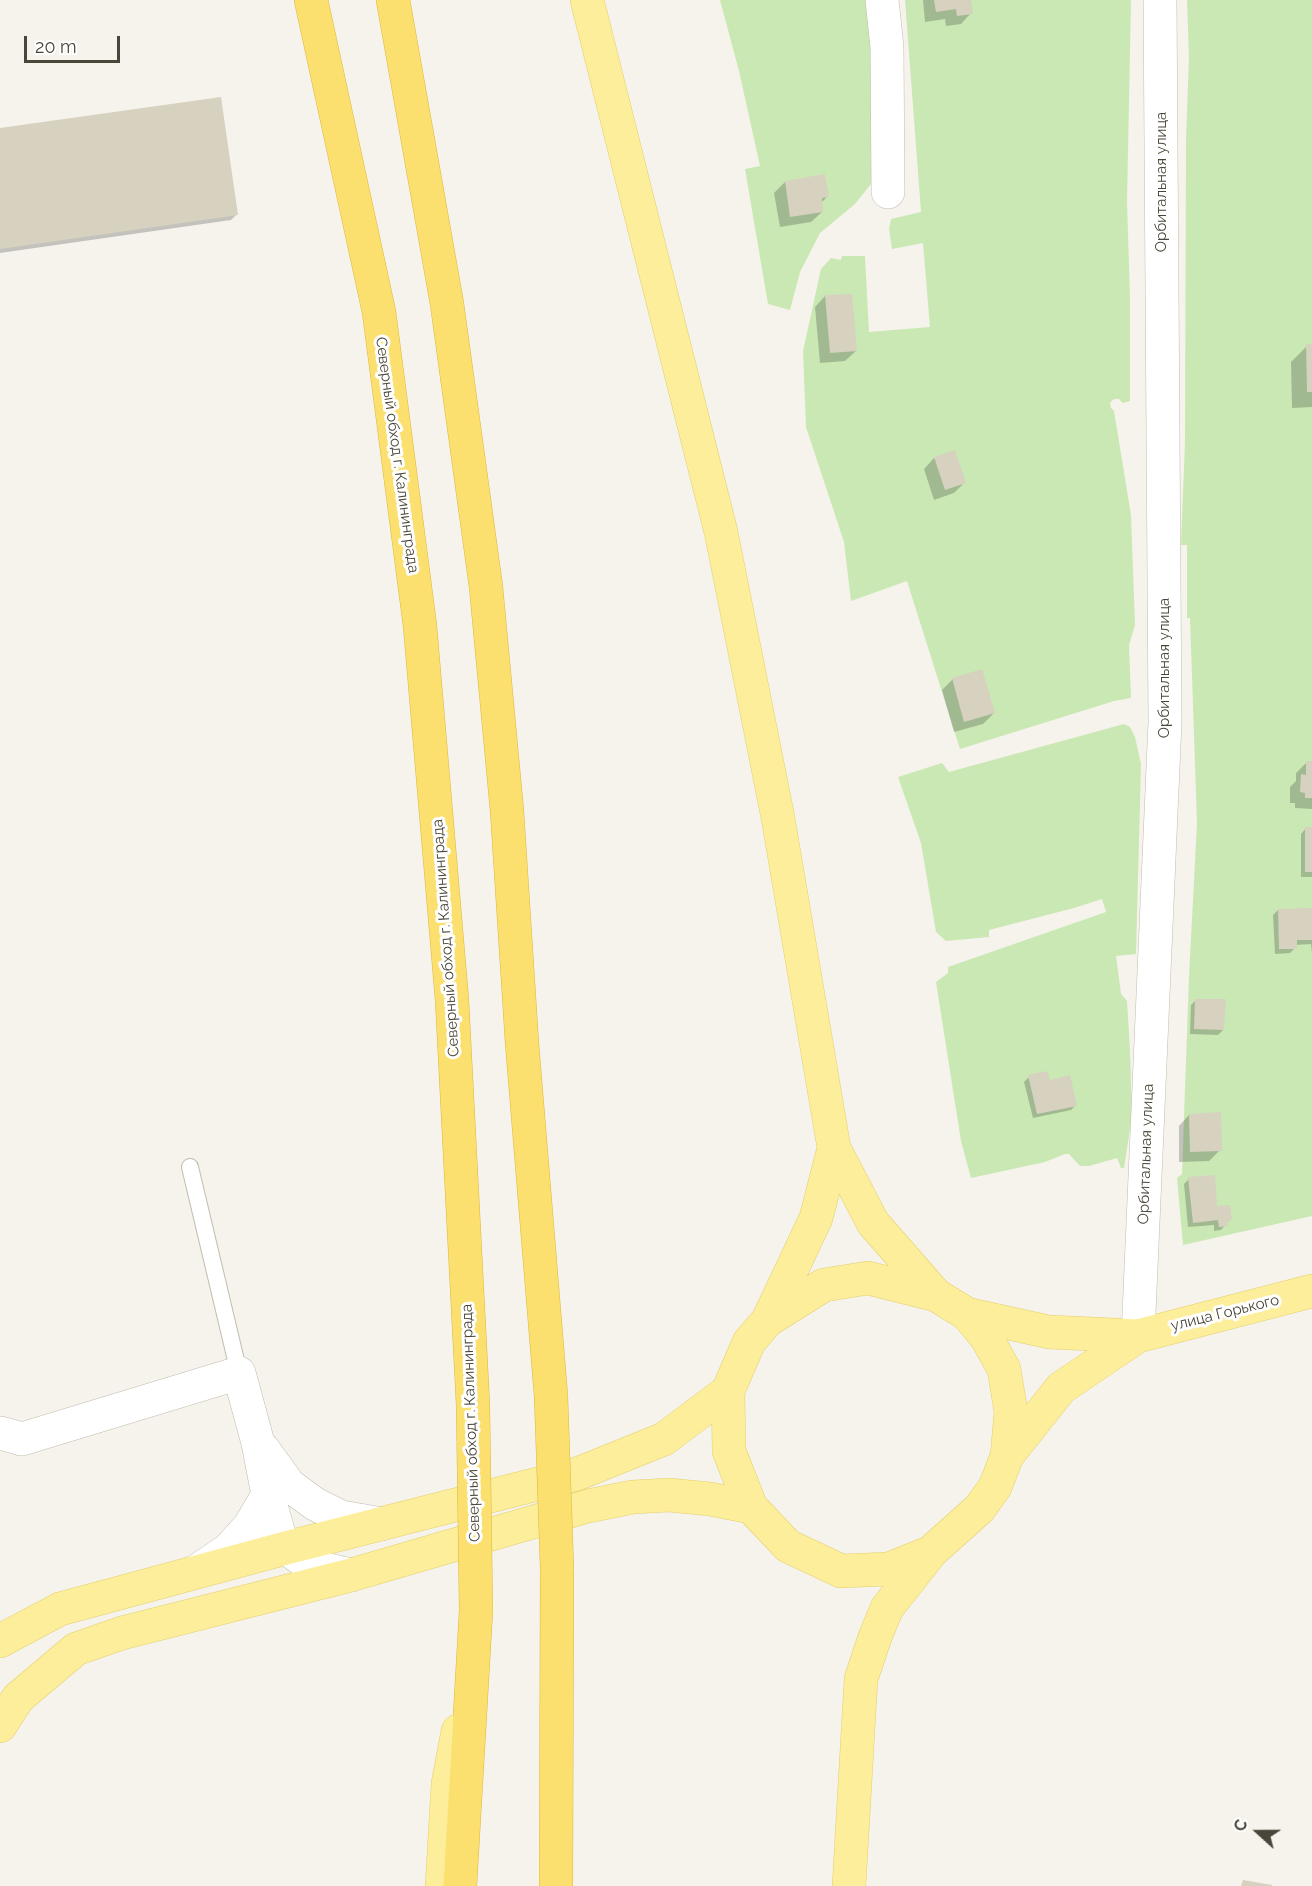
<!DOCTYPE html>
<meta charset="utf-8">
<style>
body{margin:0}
#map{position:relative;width:1312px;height:1886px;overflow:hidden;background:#f5f3eb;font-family:Raleway,sans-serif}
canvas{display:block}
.north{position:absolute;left:1228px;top:1802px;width:60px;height:60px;-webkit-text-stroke:4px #fff;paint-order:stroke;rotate:291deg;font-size:16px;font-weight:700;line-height:24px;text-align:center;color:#494538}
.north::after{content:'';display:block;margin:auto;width:21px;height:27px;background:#494538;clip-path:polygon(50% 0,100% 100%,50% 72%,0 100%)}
.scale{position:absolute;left:24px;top:36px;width:96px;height:27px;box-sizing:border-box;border:3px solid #494538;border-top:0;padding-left:8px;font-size:18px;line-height:21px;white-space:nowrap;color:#494538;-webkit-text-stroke:4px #fff;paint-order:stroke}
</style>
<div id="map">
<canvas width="1312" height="1886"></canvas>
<div class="north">С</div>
<div class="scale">20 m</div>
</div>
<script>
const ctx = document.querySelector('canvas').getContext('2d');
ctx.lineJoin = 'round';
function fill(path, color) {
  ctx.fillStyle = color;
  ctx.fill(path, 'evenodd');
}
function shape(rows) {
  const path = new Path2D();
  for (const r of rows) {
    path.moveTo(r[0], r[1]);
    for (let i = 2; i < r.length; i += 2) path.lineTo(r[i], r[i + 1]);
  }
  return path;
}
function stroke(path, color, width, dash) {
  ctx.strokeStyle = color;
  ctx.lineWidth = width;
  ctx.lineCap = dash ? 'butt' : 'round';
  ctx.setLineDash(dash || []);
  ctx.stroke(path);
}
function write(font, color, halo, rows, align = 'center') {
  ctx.font = font + ' Raleway,sans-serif';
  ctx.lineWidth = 6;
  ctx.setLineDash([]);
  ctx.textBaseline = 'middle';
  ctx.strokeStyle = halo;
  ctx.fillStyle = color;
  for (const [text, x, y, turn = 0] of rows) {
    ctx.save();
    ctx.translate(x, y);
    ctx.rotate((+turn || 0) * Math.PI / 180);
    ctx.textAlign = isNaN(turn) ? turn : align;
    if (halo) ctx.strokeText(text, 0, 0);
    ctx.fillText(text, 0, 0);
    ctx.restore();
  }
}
fill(shape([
 [720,0,876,0,882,170,855,204,820,233,800,272,790,310,768,304,745,169,760,166,739,71],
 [905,0,1131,0,1127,202,1130,297,1130,401,1123,403,1119,399,1114,399,1110,403,1111,408,1114,411,1131,515,1135,625,1129,645,1131,698,1114,701,960,749,907,581,851,601,844,542,806,427,803,351,821,269,831,258,841,260,842,256,865,256,869,332,930,327,923,243,892,249,889,229,891,219,921,212],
 [1187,0,1312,0,1312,1216,1183,1245,1177,1178,1182,1174,1189,977,1197,823,1190,618,1187,618,1187,545,1181,545,1185,442,1186,139,1189,58],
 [1124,724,1130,727,1135,737,1141,764,1136,954,1116,956,1121,994,1127,1001,1130,1050,1132,1116,1124,1168,1121,1168,1117,1158,1089,1166,1080,1166,1069,1154,1065,1154,1045,1162,971,1178,961,1141,936,982,948,973,948,967,1106,912,1102,899,1074,908,989,930,989,937,946,941,936,932,921,843,898,777,942,763,949,772]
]), '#cae8b4');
fill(shape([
 [923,0,970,0,971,13,961,24,946,26,945,19,925,22],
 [0,130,236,215,231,220,0,253],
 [785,182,827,197,821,203,822,212,811,222,780,227,774,193],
 [825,296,856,351,845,361,820,363,815,307],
 [1307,346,1312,346,1312,407,1292,408,1291,362],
 [934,458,964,483,954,493,934,500,924,469],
 [953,679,994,713,983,724,954,732,942,690],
 [1307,762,1312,762,1312,809,1295,808,1295,803,1290,803,1290,787,1296,781,1296,773],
 [1306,828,1312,828,1312,877,1301,877,1301,834],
 [1312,909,1312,953,1311,944,1295,945,1295,948,1290,953,1275,954,1273,915,1278,910],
 [1196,1000,1223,1030,1218,1035,1190,1034,1191,1005],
 [1029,1077,1076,1105,1071,1110,1033,1118,1024,1082],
 [1189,1115,1220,1150,1209,1161,1179,1162,1179,1126],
 [1189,1179,1216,1208,1230,1219,1221,1230,1214,1231,1214,1225,1188,1227,1184,1184]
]), '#0003');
fill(shape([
 [934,0,971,0,973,14,957,16,956,9,936,12],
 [221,97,238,215,0,249,0,128],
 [825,174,829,197,822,198,823,212,790,217,785,181],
 [852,294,857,351,830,353,825,295],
 [1306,344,1312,344,1312,392,1307,392],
 [955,450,966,483,945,490,934,457],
 [982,669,995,713,964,722,952,678],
 [1306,761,1312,761,1312,798,1305,798,1305,793,1300,792,1301,774,1306,775],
 [1305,827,1312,827,1312,872,1305,872],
 [1312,908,1312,940,1297,940,1297,949,1279,949,1278,909],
 [1195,999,1226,999,1224,1030,1194,1029],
 [1047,1071,1050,1080,1070,1075,1077,1106,1037,1114,1028,1075],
 [1221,1112,1222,1151,1190,1152,1189,1114],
 [1215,1175,1217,1206,1230,1205,1232,1220,1228,1220,1228,1226,1219,1227,1218,1220,1193,1223,1188,1177],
 [1243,1880,1272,1885,1272,1886,1241,1886]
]), '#d7d1c0');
const lane = shape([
 [190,1167,239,1373]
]);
const street = shape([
 [882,0,887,47,888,192],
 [1138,1336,1165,722,1160,0],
 [0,1433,22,1439,239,1373,258,1443,268,1495,279,1534,286,1548,303,1560,325,1569,351,1575],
 [263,1449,289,1485,315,1504,341,1517,382,1524],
 [197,1571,228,1550,249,1527,268,1495]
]);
const primary = shape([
 [587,0,721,532,778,818,834,1148,873,1223,936,1295],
 [834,1148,816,1218,768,1320,749,1342,728,1391,729,1451,751,1507,788,1546,841,1571,889,1569,931,1552],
 [967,1314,1049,1332,1138,1336,1312,1291],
 [768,1320,824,1285,868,1278,936,1295,967,1314,986,1337,1004,1369,1011,1412,1007,1456,995,1487,979,1509,932,1551,887,1608,875,1637,861,1679,849,1886],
 [1007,1456,1061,1388,1138,1336],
 [0,1641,60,1609,286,1548,577,1474,664,1439,728,1391],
 [0,1726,18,1698,76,1649,122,1633,351,1575,588,1506,633,1497,669,1495,710,1499,751,1507],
 [442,1886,448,1784,458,1731]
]);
const highway = shape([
 [311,0,379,312,420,626,452,1000,473,1405],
 [393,0,447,304,486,587,507,811,522,1043,551,1396],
 [460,1886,476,1611],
 [556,1886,557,1568]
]);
stroke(lane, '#c1bdad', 18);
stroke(street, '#c1bdad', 34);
stroke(primary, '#e3cf6b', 34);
stroke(highway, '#dcb73e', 34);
stroke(lane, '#fff', 16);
stroke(street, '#fff', 33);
stroke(primary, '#fdee9c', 33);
stroke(highway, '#fce06f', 33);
const highwayBridge = shape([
 [551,1396,557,1568],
 [473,1405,476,1611]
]);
stroke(highwayBridge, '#dcb73e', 34, []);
stroke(highwayBridge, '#fce06f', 33);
write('15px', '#494538', '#fff', [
 ["Орбитальная улица",1161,182,-90],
 ["Северный обход г. Калининграда",397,455,82],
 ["Орбитальная улица",1164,668,-90],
 ["Северный обход г. Калининграда",446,938,-94],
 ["Орбитальная улица",1146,1154,-88],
 ["улица Горького",1225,1313,-14],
 ["Северный обход г. Калининграда",471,1423,-92]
]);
</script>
